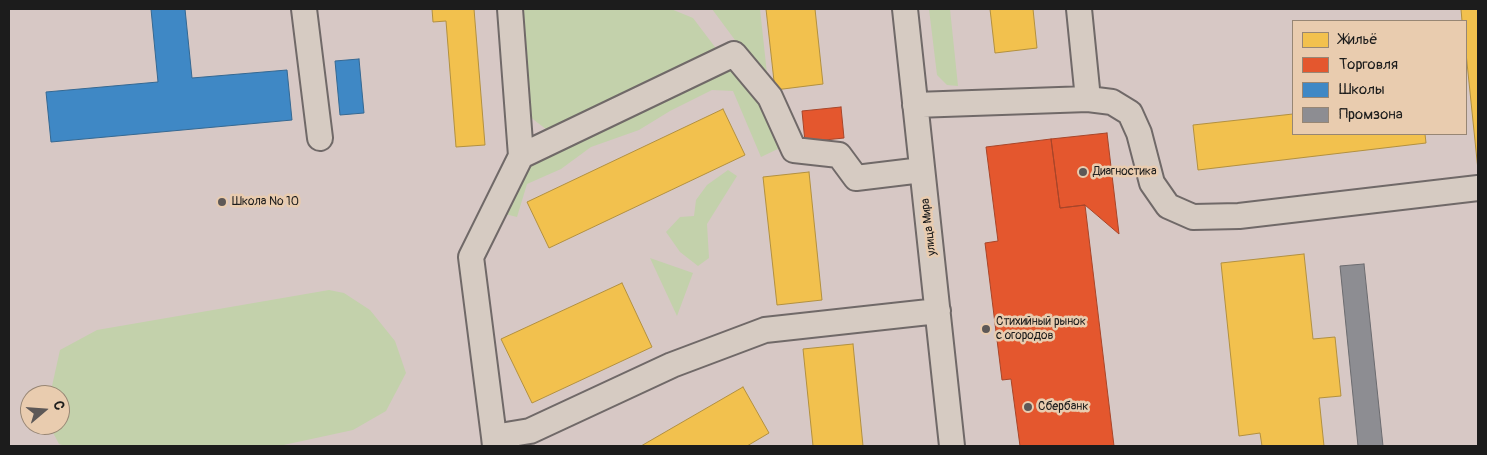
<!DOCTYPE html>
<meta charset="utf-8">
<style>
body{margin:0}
#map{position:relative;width:1487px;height:455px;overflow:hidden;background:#d7c8c5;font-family:Pangolin,sans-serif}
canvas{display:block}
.frame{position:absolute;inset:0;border:10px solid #1c1c1c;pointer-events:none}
.legend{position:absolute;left:1292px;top:20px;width:175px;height:115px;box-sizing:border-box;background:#e9ccaf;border:1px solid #978674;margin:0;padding:6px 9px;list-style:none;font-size:15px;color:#1c1c1c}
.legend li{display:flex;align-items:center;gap:10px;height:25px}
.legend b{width:25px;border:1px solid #978674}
.north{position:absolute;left:20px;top:385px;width:50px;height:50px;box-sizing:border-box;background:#e9ccaf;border:1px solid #978674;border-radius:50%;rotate:72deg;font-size:14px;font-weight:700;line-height:20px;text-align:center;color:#1c1c1c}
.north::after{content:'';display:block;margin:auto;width:18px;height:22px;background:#5d5857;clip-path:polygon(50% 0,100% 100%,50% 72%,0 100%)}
</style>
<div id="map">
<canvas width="1487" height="455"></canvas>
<div class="frame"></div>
<ul class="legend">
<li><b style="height:14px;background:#f2c14e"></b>Жильё</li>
<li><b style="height:14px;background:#e4572e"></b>Торговля</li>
<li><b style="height:14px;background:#3f88c5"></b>Школы</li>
<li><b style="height:14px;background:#8d8d92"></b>Промзона</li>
</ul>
<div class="north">С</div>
</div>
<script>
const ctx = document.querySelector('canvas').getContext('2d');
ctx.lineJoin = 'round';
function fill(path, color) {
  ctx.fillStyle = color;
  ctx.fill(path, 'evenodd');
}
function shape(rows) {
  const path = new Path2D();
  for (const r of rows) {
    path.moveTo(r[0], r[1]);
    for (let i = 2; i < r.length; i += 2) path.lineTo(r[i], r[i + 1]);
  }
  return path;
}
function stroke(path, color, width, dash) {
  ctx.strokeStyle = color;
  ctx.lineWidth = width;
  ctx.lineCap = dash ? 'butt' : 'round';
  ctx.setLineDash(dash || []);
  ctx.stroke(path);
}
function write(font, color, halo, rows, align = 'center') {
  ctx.font = font + ' Pangolin,sans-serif';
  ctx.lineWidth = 5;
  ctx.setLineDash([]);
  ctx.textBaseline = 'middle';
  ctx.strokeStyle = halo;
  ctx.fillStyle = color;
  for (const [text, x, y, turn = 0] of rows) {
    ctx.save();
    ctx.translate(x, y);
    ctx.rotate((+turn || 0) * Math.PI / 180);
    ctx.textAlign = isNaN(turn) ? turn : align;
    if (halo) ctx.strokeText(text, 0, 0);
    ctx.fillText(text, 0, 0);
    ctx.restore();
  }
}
fill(shape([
 [524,9,671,9,693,18,718,51,551,133,525,113],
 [712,9,760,9,768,83,752,63],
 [929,9,950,9,958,86,947,85,937,75],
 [731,61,756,91,784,146,761,157,733,91,712,90,670,111,639,130,591,147,561,169,527,184,517,217,505,214,512,191,536,155],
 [728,170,737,176,707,224,709,258,698,266,680,252,666,232,680,217,694,216,696,200,707,185],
 [650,258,693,273,677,316],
 [329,290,344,293,370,310,395,341,406,373,386,411,353,430,279,446,65,446,59,444,49,425,60,425,60,395,50,395,60,350,97,330]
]), '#c3d1ab');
const homes = shape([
 [432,9,474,9,485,145,456,147,446,21,433,22,432,9],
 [766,9,815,9,823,84,775,90,766,9],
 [990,9,1033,9,1037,48,995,53,990,9],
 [1461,9,1478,9,1478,170,1466,53,1466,21,1462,21,1461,9],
 [723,109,745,155,549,248,527,202,723,109],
 [1293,114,1293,134,1425,134,1426,143,1198,170,1193,125,1293,114],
 [809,172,822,300,777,305,763,177,809,172],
 [1304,254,1313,339,1335,337,1341,396,1319,398,1324,446,1262,446,1260,433,1239,436,1221,263,1304,254],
 [622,283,652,347,532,403,501,339,622,283],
 [853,344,863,446,813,446,803,349,853,344],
 [743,387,769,433,747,446,641,446,743,387]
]);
fill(homes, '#f2c14e');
stroke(homes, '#b2903f', 1);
const shops = shape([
 [841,107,844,138,805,142,802,111,841,107],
 [1107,133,1119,234,1085,205,1060,208,1051,139,1107,133],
 [1051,139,1060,208,1085,205,1114,446,1020,446,1011,379,1002,380,985,243,998,241,986,147,1051,139]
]);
fill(shops, '#e4572e');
stroke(shops, '#a84529', 1);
const schools = shape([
 [151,9,185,9,192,78,287,70,292,120,51,142,46,92,158,82,151,9],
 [359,59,364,113,340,115,335,61,359,59]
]);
fill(schools, '#3f88c5');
stroke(schools, '#346892', 1);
const industry = shape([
 [1364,264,1383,446,1358,446,1340,266,1364,264]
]);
fill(industry, '#8d8d92');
stroke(industry, '#6b6b6f', 1);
const minor = shape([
 [304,9,320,138],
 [905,9,952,446],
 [1079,9,1088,99],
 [915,105,1088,99,1112,102,1130,113,1139,133,1152,183,1168,206,1193,217,1239,216,1478,188],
 [521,156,734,54,770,97,794,150,839,155,856,178,922,170],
 [494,437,471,257,521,156,510,9],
 [495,446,494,437,530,431,672,365,765,330,938,311]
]);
stroke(minor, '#706968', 28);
stroke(minor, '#d6cbc2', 24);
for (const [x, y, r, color] of [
 [1083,172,5,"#5d5857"],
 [222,202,5,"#5d5857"],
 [986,329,5,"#5d5857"],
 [1028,407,5,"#5d5857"]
]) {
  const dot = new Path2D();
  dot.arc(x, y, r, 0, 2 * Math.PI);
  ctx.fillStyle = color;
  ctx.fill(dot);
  stroke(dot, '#e9ccaf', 2);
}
write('12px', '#1c1c1c', '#e9ccaf', [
 ["Диагностика",1093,172],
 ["Школа № 10",232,202],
 ["Стихийный рынок",996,322],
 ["с огородов",996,336],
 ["Сбербанк",1038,407]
], 'left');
write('12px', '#1c1c1c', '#e9ccaf', [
 ["улица Мира",929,227,-97]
]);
</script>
